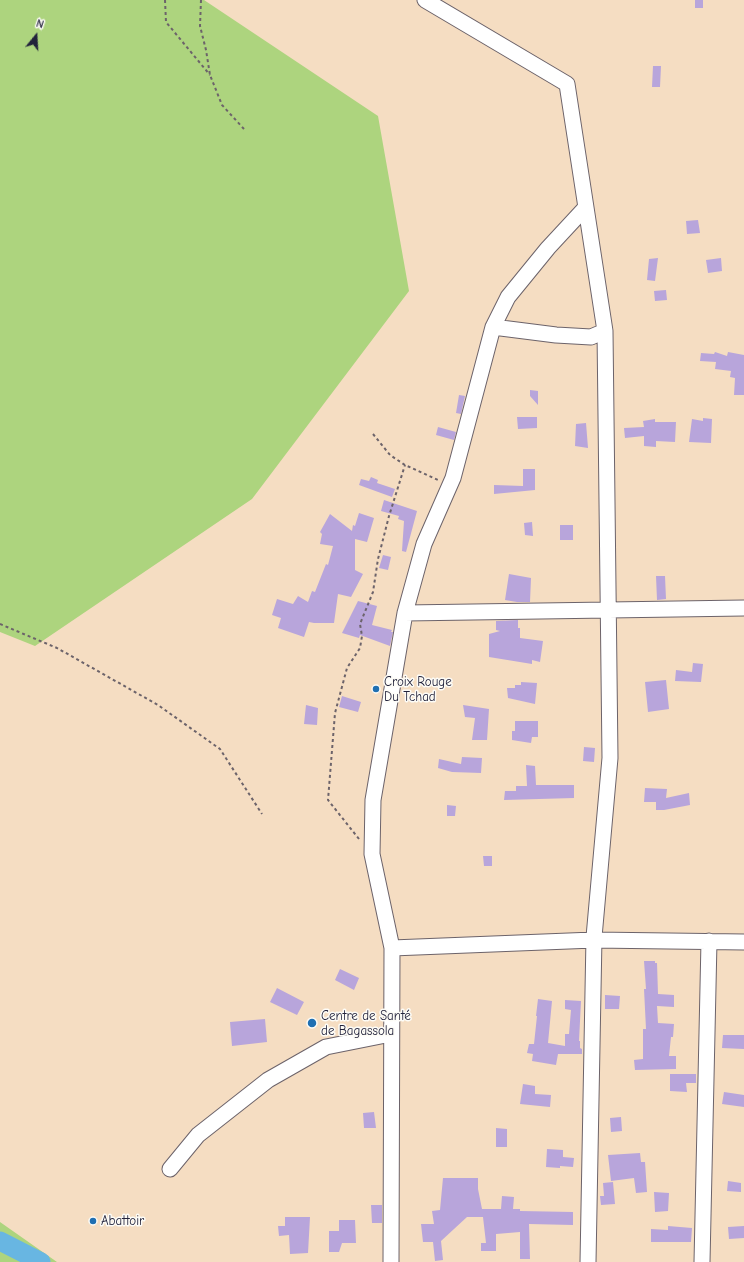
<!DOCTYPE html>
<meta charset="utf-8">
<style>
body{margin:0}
#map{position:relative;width:744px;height:1262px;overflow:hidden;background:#f5ddc2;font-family:"Comic Neue",sans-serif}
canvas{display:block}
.north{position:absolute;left:16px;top:16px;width:40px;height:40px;-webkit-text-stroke:3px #fdfcf7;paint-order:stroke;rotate:18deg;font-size:11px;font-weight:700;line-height:16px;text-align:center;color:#22223b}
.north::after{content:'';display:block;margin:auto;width:14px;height:18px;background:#22223b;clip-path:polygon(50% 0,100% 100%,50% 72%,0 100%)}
</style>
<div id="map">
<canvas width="744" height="1262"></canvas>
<div class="north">N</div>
</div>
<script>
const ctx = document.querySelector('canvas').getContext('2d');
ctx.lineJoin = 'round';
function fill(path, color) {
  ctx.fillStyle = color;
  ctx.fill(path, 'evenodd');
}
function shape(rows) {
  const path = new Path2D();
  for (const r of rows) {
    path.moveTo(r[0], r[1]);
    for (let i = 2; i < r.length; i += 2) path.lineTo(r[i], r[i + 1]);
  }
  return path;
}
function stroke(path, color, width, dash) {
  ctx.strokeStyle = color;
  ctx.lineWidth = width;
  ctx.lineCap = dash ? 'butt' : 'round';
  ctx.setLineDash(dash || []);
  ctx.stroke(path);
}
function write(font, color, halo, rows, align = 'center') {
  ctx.font = font + ' "Comic Neue",sans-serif';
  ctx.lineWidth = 3;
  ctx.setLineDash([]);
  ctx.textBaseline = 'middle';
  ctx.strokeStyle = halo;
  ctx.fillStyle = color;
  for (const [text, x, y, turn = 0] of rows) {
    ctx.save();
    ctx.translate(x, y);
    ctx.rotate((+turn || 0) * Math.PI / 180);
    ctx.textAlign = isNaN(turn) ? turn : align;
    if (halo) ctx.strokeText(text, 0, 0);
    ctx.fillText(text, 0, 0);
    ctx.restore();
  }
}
fill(shape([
 [0,0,204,0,378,116,409,291,252,499,35,646,0,632],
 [0,1222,57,1262,0,1262]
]), '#add47e');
stroke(shape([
 [0,1241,41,1262]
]), '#68b6e2', 19);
fill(shape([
 [695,0,703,0,703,8,695,8],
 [653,66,661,66,660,87,652,87],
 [698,220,700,233,687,234,686,221],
 [658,258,655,281,647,280,649,259],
 [721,258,722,271,708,273,706,260],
 [666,290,667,300,655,301,654,291],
 [715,352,727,356,728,352,744,355,744,395,734,395,735,378,730,377,731,371,715,369,716,362,700,361,701,353,714,354],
 [530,390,538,391,538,405,530,396],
 [459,395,465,396,461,414,456,413],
 [517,417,537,417,537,428,518,429],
 [703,418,712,419,711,443,689,442,692,419,703,421],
 [655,419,655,422,676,422,675,442,656,441,656,447,644,446,644,436,625,438,624,428,644,427,643,421],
 [586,423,588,448,575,446,576,424],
 [438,427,456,432,454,440,436,435],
 [523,469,535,469,535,490,494,494,494,485,523,486],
 [371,477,378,480,377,483,395,489,392,497,359,485,361,479,369,481],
 [384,500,417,511,406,552,402,551,404,521,398,519,399,516,381,511],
 [359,513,374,518,367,542,355,539,355,570,363,574,351,597,338,594,334,623,314,623,309,622,304,637,278,628,281,618,272,615,277,599,293,604,298,596,308,602,312,591,315,592,326,564,328,565,333,546,320,544,322,534,320,532,330,514,352,531,353,525,355,526],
 [532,522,533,536,525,535,524,523],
 [560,525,573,525,573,540,560,540],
 [383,555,391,557,388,570,379,568],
 [509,574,531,578,530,602,517,602,505,600],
 [656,576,665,576,666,599,657,600],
 [358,601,377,606,372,625,392,630,391,632,393,632,390,646,360,635,359,638,342,633],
 [518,620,518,628,520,628,520,638,543,641,540,662,532,660,532,664,489,657,489,634,500,631,496,630,496,621],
 [693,663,703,664,701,682,675,681,676,670,692,672],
 [666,680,669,709,648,712,645,682],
 [521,682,537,683,535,704,508,698,507,688,515,688,515,685,521,685],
 [342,696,361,702,358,712,339,707],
 [306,705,318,708,317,725,304,724],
 [463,705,489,709,487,740,472,740,475,718,465,717],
 [515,721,538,721,538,737,532,737,531,743,512,740,512,731,515,731],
 [584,747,595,748,594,762,583,761],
 [462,757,482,758,481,773,452,772,438,768,439,759,461,764],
 [526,765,535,766,536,785,574,785,574,798,504,800,505,791,516,791,516,786,527,786],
 [645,788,667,789,666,798,689,793,690,805,664,810,656,810,656,802,644,802],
 [447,805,456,806,455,816,447,816],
 [483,856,492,856,492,866,484,866],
 [644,961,655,961,655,963,657,963,658,994,674,995,674,1007,657,1006,658,1023,674,1024,673,1037,671,1037,669,1056,676,1056,676,1069,635,1070,634,1060,643,1059,643,1029,646,1029,644,989,646,989],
 [340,969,359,978,354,990,335,980],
 [277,988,304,1002,297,1015,270,1002],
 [605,995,620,996,619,1009,605,1009],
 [538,999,552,1001,548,1043,565,1046,565,1034,569,1034,571,1010,565,1009,565,1000,581,1001,579,1041,580,1041,580,1048,582,1049,582,1054,558,1054,556,1065,532,1061,533,1054,527,1053,529,1044,534,1044,537,1016,536,1016],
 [265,1019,267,1042,232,1046,230,1022],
 [723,1035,744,1035,744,1049,722,1048],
 [670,1074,696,1074,696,1083,686,1083,687,1092,670,1091],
 [523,1084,535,1086,535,1094,551,1095,550,1107,520,1104],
 [724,1092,744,1095,744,1107,722,1104],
 [374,1112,376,1128,364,1128,363,1113],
 [621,1117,622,1131,611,1132,610,1118],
 [496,1128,507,1129,507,1147,496,1147],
 [547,1149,563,1150,563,1157,574,1158,573,1167,560,1166,560,1168,546,1167],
 [640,1153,641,1162,645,1162,647,1192,636,1193,634,1178,611,1181,608,1155],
 [443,1178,478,1178,478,1189,482,1209,501,1209,502,1196,514,1197,513,1209,520,1209,520,1211,573,1212,573,1225,529,1224,530,1259,520,1259,520,1232,496,1234,496,1251,481,1251,481,1243,486,1243,483,1217,467,1217,441,1241,443,1260,435,1261,433,1242,423,1242,421,1224,434,1224,432,1211,440,1210],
 [728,1181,741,1183,741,1192,727,1191],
 [613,1182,615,1204,601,1205,600,1196,604,1196,603,1183],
 [654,1192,669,1193,668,1211,655,1212],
 [371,1205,382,1205,382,1223,372,1223],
 [285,1217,310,1217,308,1253,290,1254,289,1235,279,1236,278,1226,285,1226],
 [339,1220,355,1220,356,1243,342,1243,339,1252,329,1252,329,1231,339,1231],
 [668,1226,692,1228,691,1242,651,1242,651,1229,668,1230],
 [744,1226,744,1238,729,1239,728,1227]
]), '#b8a5db');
const minor = shape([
 [425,0,567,84,605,331,610,758,594,937,588,1262],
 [493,327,556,335,591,337,605,331],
 [405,613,744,608],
 [392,948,594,940,744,942],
 [170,1169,198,1135,268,1080,326,1047,391,1034],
 [391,1262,392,948,372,854,373,800,405,613,424,544,453,478,493,327,508,297,548,248,586,207],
 [702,1262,709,941]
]);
stroke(minor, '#6c636a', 17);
stroke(shape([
 [165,0,166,22,210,75],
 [201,0,200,26,206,50,210,75,222,105,244,129],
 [373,434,390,455,405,465,438,480],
 [0,624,57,648,158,705,220,749,262,814],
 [359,839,328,800,335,713,347,668,360,648,362,636,360,624,373,592,378,559,389,516,405,465]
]), '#6c636a', 2, [3, 3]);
stroke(minor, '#fff', 15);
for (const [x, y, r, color] of [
 [376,689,4,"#1f6fb2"],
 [312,1023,5,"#1f6fb2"],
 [93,1221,4,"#1f6fb2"]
]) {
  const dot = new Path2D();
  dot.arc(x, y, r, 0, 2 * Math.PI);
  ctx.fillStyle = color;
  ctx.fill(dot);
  stroke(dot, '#fdfcf7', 1.5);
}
write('13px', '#22223b', '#fdfcf7', [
 ["Croix Rouge",384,682],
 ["Du Tchad",384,697],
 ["Centre de Santé",321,1016],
 ["de Bagassola",321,1031],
 ["Abattoir",101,1221]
], 'left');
</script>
